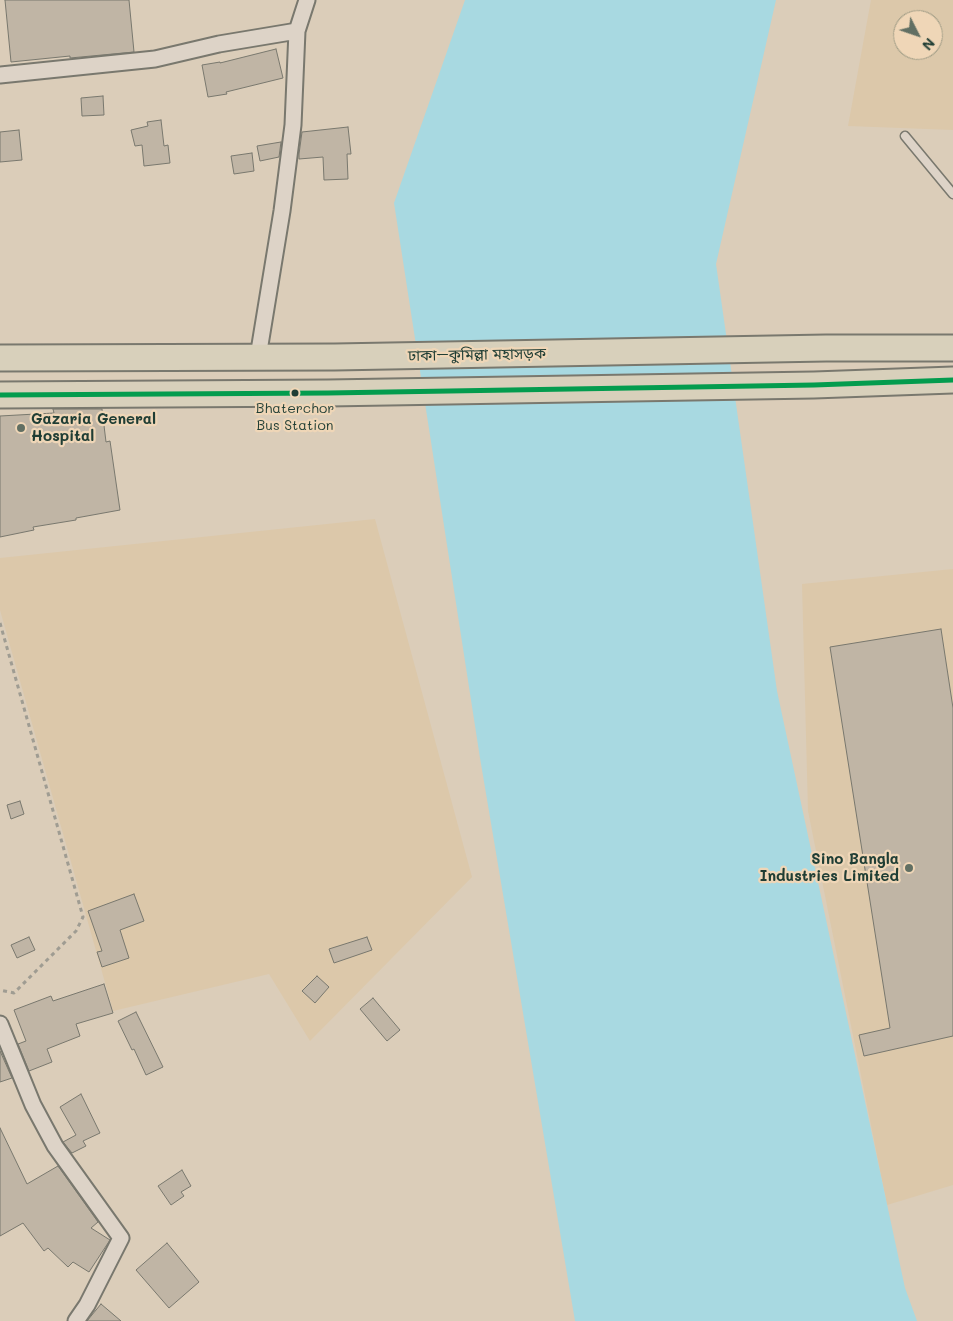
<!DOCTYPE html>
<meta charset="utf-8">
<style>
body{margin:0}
#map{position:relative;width:953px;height:1321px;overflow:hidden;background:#dbcdb9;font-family:Mali,sans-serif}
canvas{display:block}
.north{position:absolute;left:893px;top:10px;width:50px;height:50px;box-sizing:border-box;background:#efd6b7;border:1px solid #9c9983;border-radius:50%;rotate:131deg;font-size:14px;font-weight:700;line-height:20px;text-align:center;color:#1f3d34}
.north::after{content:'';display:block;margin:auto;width:18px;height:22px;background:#616f63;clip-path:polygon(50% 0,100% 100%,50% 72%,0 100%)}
</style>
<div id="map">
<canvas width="953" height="1321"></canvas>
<div class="north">N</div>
</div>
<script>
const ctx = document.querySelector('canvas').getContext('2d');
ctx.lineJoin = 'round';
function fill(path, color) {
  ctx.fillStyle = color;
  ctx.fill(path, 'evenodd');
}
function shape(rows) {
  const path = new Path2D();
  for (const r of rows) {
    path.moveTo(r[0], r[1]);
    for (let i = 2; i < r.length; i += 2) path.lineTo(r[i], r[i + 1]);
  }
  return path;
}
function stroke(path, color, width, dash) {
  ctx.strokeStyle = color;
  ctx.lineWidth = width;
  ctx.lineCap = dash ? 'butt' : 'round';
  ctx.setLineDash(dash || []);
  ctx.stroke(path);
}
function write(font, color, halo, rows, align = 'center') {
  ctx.font = font + ' Mali,"Noto Sans Bengali",sans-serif';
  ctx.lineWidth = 4.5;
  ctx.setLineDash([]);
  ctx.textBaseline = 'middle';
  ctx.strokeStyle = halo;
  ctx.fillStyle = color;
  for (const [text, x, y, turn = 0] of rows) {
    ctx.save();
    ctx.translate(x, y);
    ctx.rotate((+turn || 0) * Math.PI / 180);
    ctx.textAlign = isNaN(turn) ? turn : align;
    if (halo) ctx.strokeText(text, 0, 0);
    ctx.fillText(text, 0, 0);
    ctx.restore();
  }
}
fill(shape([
 [871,0,953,0,953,130,848,126],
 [903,20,933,20,933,50,903,50],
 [375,519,472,877,310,1041,269,974,113,1011,0,610,0,558],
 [953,569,953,1185,887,1205,808,811,802,584]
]), '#dcc8aa');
fill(shape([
 [465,0,776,0,716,264,777,691,905,1288,917,1321,575,1321,480,758,394,203]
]), '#a8d9e1');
const building = shape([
 [5,0,129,0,134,52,70,58,70,56,11,62,5,0],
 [276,49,283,78,226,92,227,94,208,97,202,65,220,62,220,63,276,49],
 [103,96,104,115,82,116,81,98,103,96],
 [161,120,164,146,168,145,170,163,144,166,142,145,135,146,131,130,148,126,147,122,161,120],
 [348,127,351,154,347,154,348,179,324,180,323,157,299,159,299,154,302,132,348,127],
 [19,130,22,160,0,162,0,132,19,130],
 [281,142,279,157,260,161,257,146,281,142],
 [252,153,254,171,234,174,231,156,252,153],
 [53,409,102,409,106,442,110,441,120,510,76,518,76,520,33,527,34,530,0,537,0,416,54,413,53,409],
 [941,629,953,708,953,1036,864,1056,859,1035,890,1028,830,647,941,629],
 [20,801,24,814,11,819,7,805,20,801],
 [134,894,144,921,120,930,129,958,102,967,97,952,102,951,88,911,134,894],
 [29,937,35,950,17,958,11,945,29,937],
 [367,937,372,950,334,963,329,949,367,937],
 [317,976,329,987,315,1003,302,991,317,976],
 [104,984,113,1013,76,1024,80,1036,47,1049,52,1062,29,1071,18,1044,26,1041,14,1010,51,996,53,1001,104,984],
 [373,998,400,1030,387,1041,360,1009,373,998],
 [136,1012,163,1067,146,1075,134,1049,132,1050,118,1021,136,1012],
 [0,1051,12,1078,0,1082,0,1051],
 [81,1094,100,1133,83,1141,86,1146,72,1153,63,1142,76,1135,60,1107,81,1094],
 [0,1128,27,1184,58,1166,98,1222,91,1228,110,1240,89,1272,73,1262,68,1267,48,1248,44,1251,23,1223,0,1236,0,1128],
 [182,1170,191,1186,181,1192,184,1196,171,1205,158,1186,182,1170],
 [167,1243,199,1282,169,1308,136,1270,167,1243],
 [101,1304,121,1321,87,1321,101,1304]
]);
fill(building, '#c0b5a5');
stroke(building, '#79786e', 1);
const service = shape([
 [905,136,953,194]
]);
const minor = shape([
 [0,75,155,59,219,44,297,31],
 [258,357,282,211,293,125,297,31,307,0],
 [0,1024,33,1105,55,1146,121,1238,87,1305,76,1321]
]);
const trunk = shape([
 [0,358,335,357,826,348,953,348],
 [0,395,328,393,814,385,953,380]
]);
stroke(service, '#79786e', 11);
stroke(minor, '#79786e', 19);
stroke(trunk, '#79786e', 29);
stroke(shape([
 [0,623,83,917,76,931,14,993,0,990]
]), '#9f9c92', 3, [4, 4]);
stroke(service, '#ddd3c7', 8);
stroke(minor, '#ddd3c7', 15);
stroke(trunk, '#d8d0bb', 25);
stroke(shape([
 [0,395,328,393,814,385,953,380]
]), '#039c4e', 5);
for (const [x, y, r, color] of [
 [295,393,4.5,"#1f3d34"],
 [21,428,5,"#616f63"],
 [909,868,5,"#616f63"]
]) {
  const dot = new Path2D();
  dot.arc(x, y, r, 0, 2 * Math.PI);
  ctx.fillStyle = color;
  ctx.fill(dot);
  stroke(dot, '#efd6b7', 2);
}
write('14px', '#1f3d34', '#efd6b7', [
 ["Bhaterchor",295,409],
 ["Bus Station",295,426]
]);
write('15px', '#1f3d34', '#efd6b7', [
 ["ঢাকা–কুমিল্লা মহাসড়ক",477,355,-1]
]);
write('bold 15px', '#1f3d34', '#efd6b7', [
 ["Gazaria General",31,419],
 ["Hospital",31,436],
 ["Sino Bangla",899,859,"right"],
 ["Industries Limited",899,876,"right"]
], 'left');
</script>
